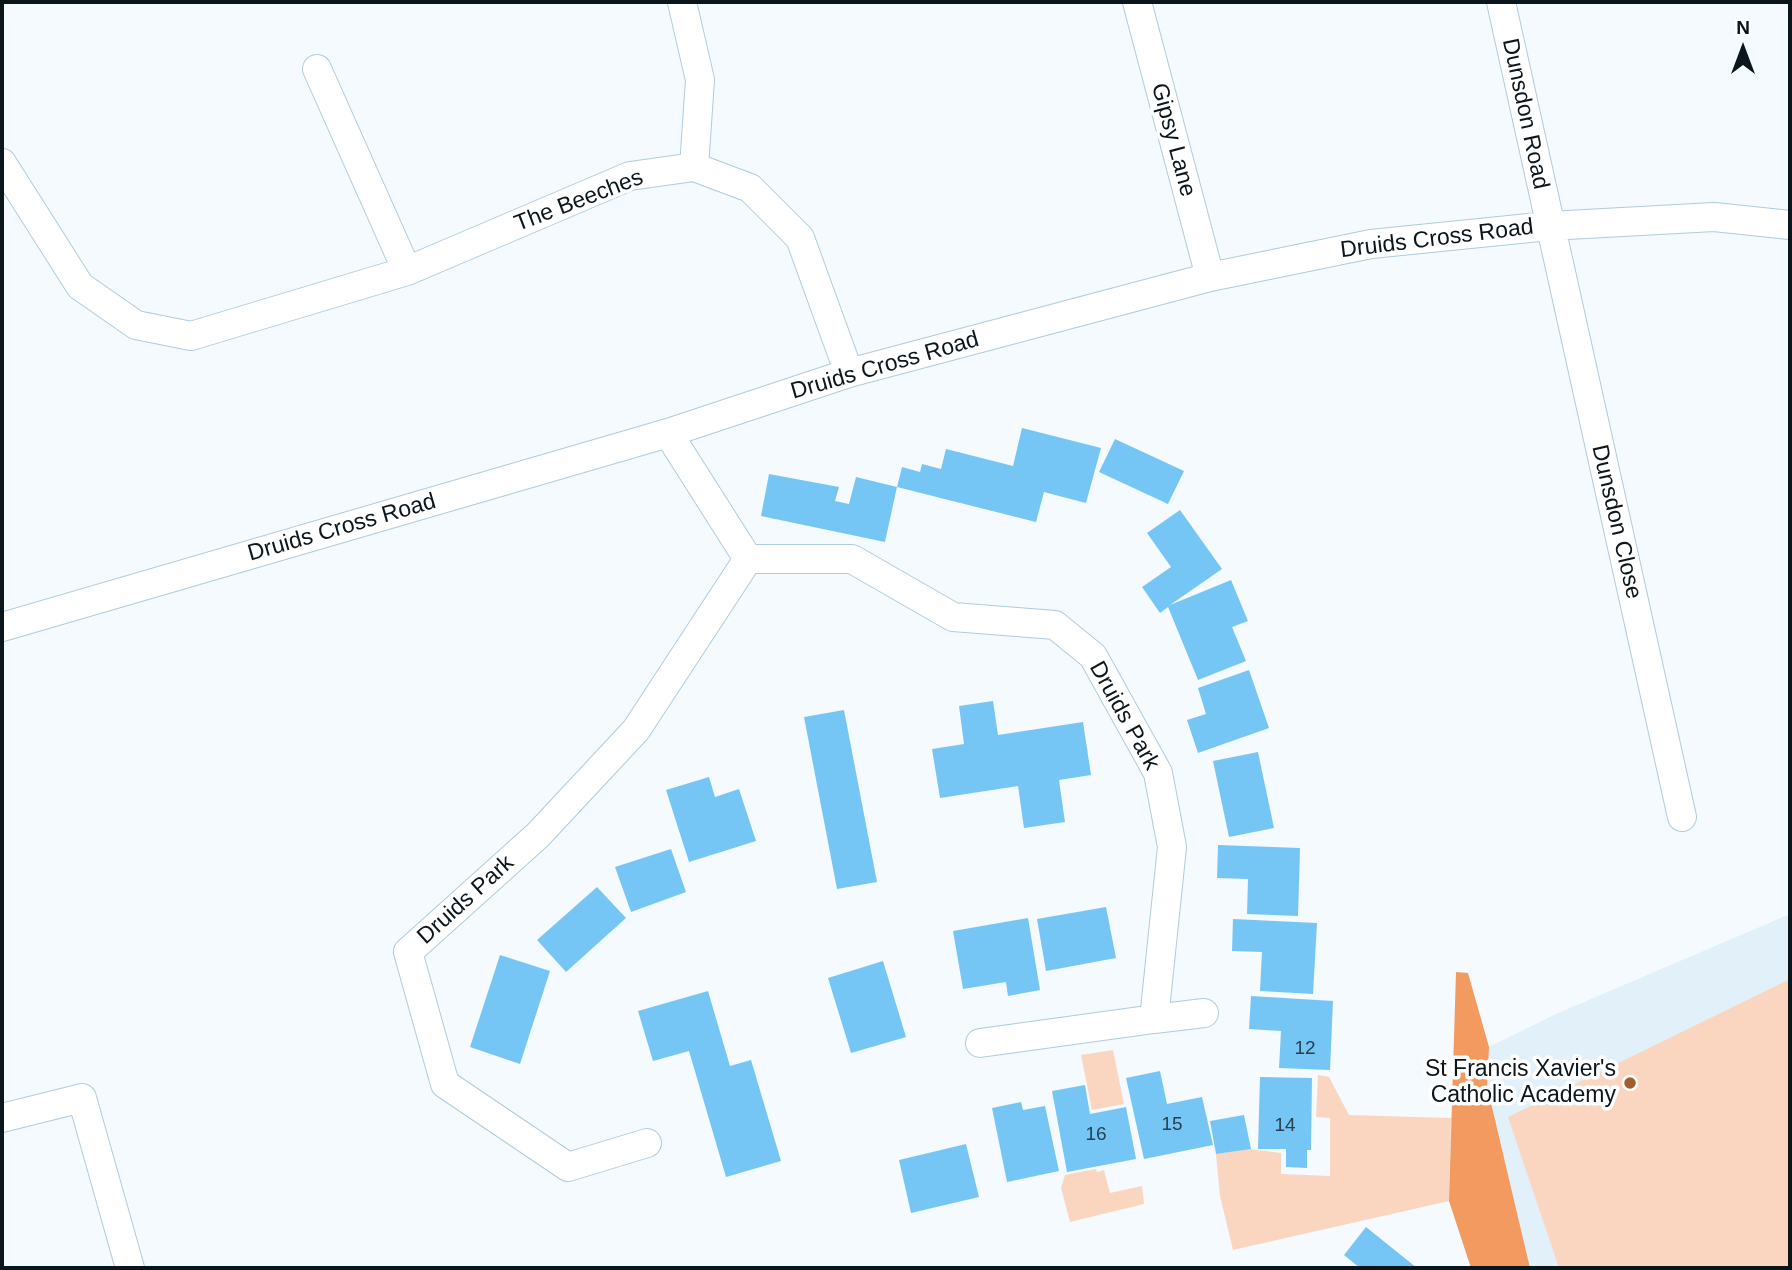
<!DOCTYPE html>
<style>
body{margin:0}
#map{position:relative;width:1792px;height:1270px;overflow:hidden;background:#f4fafe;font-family:Arial,sans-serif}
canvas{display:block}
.frame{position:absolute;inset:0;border:4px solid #0b151c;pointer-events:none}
.north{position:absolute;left:1708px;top:14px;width:70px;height:70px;-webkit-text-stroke:5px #fff;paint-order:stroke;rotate:0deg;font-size:19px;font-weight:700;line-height:28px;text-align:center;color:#0b151c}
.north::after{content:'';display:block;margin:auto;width:24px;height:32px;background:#0b151c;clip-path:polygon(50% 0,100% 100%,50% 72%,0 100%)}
</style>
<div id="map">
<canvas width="1792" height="1270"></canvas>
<div class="frame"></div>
<div class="north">N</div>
</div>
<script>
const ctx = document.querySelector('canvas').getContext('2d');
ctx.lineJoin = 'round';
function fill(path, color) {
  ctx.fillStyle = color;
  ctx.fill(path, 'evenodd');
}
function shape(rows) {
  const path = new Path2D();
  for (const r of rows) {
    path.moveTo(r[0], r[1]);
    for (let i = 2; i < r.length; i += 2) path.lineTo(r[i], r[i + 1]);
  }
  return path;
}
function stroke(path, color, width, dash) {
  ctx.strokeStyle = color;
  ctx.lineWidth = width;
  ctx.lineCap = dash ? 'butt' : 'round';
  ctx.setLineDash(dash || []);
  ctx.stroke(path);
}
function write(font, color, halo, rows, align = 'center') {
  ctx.font = font + ' Arial,sans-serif';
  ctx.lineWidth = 7;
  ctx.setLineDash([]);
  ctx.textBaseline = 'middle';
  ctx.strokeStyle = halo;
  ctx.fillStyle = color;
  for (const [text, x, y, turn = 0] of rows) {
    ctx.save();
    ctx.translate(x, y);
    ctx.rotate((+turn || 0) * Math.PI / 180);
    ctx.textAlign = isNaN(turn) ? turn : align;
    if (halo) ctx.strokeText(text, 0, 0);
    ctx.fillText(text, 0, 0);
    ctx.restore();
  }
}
fill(shape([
 [1790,914,1790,1268,1471,1268,1449,1201,1451,1118,1489,1047,1556,1014]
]), '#e2f0f9');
fill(shape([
 [1790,979,1790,1268,1559,1268,1508,1117],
 [1113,1050,1124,1104,1092,1110,1081,1055],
 [1318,1075,1329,1077,1349,1115,1451,1118,1449,1201,1233,1250,1220,1196,1216,1154,1249,1149,1281,1153,1281,1174,1330,1176,1330,1118,1316,1117],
 [1096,1169,1097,1172,1104,1170,1110,1193,1142,1186,1144,1204,1070,1222,1061,1188,1065,1175]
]), '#fad6c0');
fill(shape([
 [1456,972,1468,973,1489,1047,1487,1086,1530,1268,1471,1268,1449,1201]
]), '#f29a60');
fill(shape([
 [1022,428,1101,448,1086,503,1044,492,1036,522,897,487,902,467,920,472,922,464,941,469,946,449,1013,466],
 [1115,439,1184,471,1168,504,1099,472],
 [769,474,839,487,835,501,849,504,856,477,897,487,885,542,761,516],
 [1180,510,1222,569,1170,605,1231,580,1248,621,1232,627,1246,661,1198,680,1168,607,1160,613,1142,587,1171,567,1147,533],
 [1249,670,1269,728,1198,753,1187,720,1206,714,1198,688],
 [993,701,998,735,1083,722,1091,775,1059,780,1065,822,1024,828,1018,786,940,798,932,749,964,744,959,706],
 [844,710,877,882,837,889,804,717],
 [1258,752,1274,828,1229,837,1213,761],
 [709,777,715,797,739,789,756,841,689,862,666,790],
 [1218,845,1300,848,1298,916,1247,914,1248,879,1217,878],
 [671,849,686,892,631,912,615,867],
 [597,887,626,918,566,972,537,940],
 [1106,907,1116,958,1046,971,1037,919],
 [1028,918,1040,990,1008,996,1006,982,963,989,953,931],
 [1233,919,1317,923,1313,994,1260,991,1262,952,1232,951],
 [500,955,550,971,520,1064,470,1047],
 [883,961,906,1037,851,1053,828,978],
 [708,991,730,1066,751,1060,781,1161,726,1177,689,1051,653,1061,638,1011],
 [1251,996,1333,1001,1330,1070,1279,1068,1281,1031,1249,1029],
 [1160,1071,1167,1104,1202,1097,1213,1145,1144,1159,1126,1078],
 [1260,1077,1312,1078,1311,1150,1307,1150,1307,1168,1286,1167,1286,1149,1258,1149],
 [1085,1085,1090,1114,1126,1107,1136,1159,1067,1172,1052,1091],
 [1021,1102,1023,1110,1045,1106,1059,1171,1007,1182,992,1108],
 [1244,1115,1251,1149,1216,1154,1210,1121],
 [966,1144,979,1197,911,1213,899,1160],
 [1366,1227,1417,1268,1360,1268,1344,1255]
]), '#76c6f5');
const minor = shape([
 [682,2,700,80,694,167],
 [1137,2,1210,277],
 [1501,2,1682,817],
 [317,69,407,271,630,176,694,167,750,188,800,238,849,373],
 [2,163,80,286,136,325,191,336,407,271],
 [668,433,748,559,852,559,953,617,1055,625,1093,656,1158,773,1172,847,1154,1019,980,1043],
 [2,627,668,433,849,373,1210,277,1371,244,1549,226,1714,217,1790,225],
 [1154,1019,1204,1013],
 [2,1118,82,1098,130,1268],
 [647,1143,568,1167,445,1084,408,952,538,835,636,730,748,559]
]);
stroke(minor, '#b0cbdc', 30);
stroke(minor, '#fff', 28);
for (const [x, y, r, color] of [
 [1630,1083,7,"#a15d2e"]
]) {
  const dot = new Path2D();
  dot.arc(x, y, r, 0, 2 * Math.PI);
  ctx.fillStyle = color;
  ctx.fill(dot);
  stroke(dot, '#fff', 2.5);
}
write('19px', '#264152', null, [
 ["12",1305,1049],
 ["15",1172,1125],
 ["14",1285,1126],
 ["16",1096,1135]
]);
write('23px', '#0b151c', '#fff', [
 ["Dunsdon Road",1525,114,78],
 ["Gipsy Lane",1173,140,75],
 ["The Beeches",579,201,-21],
 ["Druids Cross Road",1437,239,-7],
 ["Druids Cross Road",885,366,-16],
 ["Dunsdon Close",1616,522,77],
 ["Druids Cross Road",342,528,-16],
 ["Druids Park",1124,716,61],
 ["Druids Park",466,900,-42]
]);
write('23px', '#0b151c', '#fff', [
 ["St Francis Xavier's",1616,1070],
 ["Catholic Academy",1616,1096]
], 'right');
</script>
